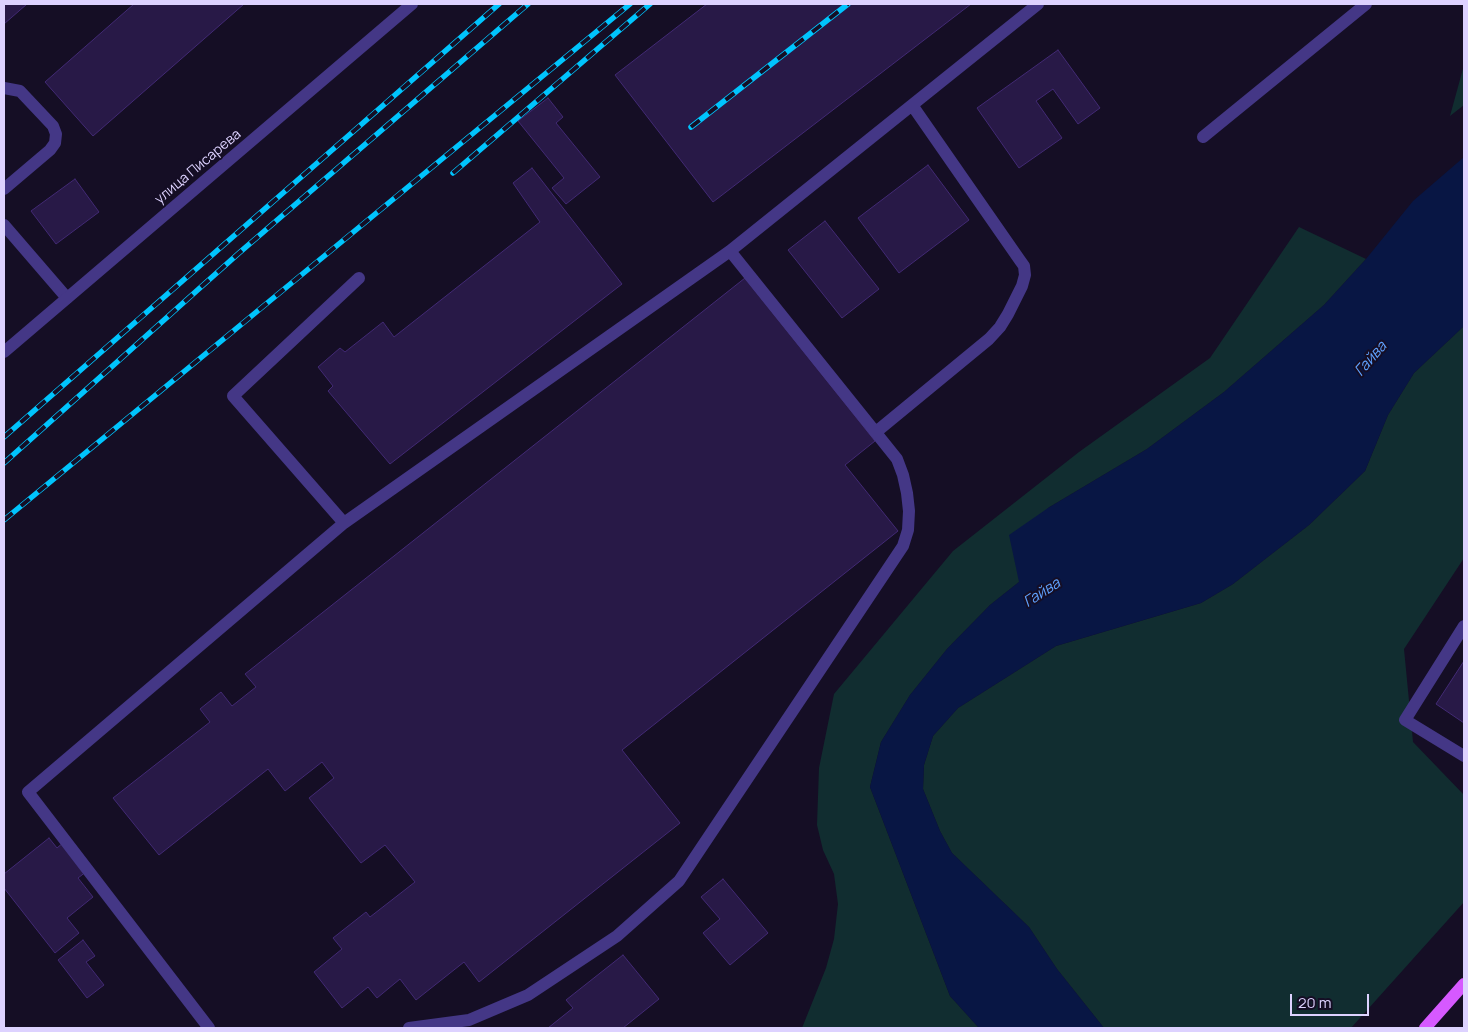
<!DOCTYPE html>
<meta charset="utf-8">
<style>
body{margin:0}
#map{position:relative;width:1468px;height:1032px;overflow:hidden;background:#150e25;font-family:Manrope,sans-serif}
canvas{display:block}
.frame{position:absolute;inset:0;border:5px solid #ddd2ff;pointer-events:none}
.scale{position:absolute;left:1290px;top:994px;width:79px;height:22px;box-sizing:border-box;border:2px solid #ddd2ff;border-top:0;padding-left:6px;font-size:15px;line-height:18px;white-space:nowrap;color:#ddd2ff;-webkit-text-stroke:4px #150e25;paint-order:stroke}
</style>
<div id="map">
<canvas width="1468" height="1032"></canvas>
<div class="frame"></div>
<div class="scale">20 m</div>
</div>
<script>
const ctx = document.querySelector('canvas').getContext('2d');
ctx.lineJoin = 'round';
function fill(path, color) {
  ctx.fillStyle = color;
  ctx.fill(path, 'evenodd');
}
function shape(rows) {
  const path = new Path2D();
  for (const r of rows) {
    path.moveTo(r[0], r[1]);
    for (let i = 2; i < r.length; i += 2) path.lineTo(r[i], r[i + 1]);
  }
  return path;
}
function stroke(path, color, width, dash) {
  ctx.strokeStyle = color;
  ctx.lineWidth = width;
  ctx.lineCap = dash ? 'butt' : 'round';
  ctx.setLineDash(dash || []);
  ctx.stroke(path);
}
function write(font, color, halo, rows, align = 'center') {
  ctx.font = font + ' Manrope,sans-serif';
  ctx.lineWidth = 4;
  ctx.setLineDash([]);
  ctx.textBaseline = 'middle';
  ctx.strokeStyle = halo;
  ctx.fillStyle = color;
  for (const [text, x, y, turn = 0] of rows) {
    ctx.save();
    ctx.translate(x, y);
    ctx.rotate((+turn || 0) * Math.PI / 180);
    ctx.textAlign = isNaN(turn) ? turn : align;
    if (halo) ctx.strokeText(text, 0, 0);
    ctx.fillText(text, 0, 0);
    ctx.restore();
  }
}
fill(shape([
 [1464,65,1464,105,1450,116],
 [1299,227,1366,259,1324,305,1224,392,1147,449,1048,508,1019,582,990,605,947,649,910,695,881,742,870,787,950,996,979,1028,802,1028,826,968,834,939,838,904,834,874,823,850,817,825,819,768,834,694,953,551,1079,452,1210,358],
 [1464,326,1464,558,1404,649,1413,742,1464,795,1464,902,1351,1028,1104,1028,1057,969,1029,927,952,853,940,831,923,789,924,765,933,736,958,708,1056,646,1201,603,1233,584,1309,525,1365,471,1388,415,1414,373]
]), '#112d30');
fill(shape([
 [1464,157,1464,326,1414,373,1388,415,1365,471,1309,525,1233,584,1201,603,1056,646,958,708,933,736,924,765,923,789,940,831,952,853,1029,927,1057,969,1104,1028,979,1028,950,996,870,787,881,742,910,695,947,649,990,605,1019,582,1009,535,1048,508,1147,449,1224,392,1324,305,1366,259,1413,201]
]), '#081644');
const building = shape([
 [4,4,27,4,4,24,4,4],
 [134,4,244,4,93,136,45,82,134,4],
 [707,4,971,4,713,202,615,75,707,4],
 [1058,50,1100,108,1078,124,1053,89,1036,101,1062,138,1019,168,977,108,1058,50],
 [548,98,563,117,556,123,600,177,566,204,552,188,564,178,518,121,548,98],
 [928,165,969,220,899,273,858,218,928,165],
 [532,168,622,284,390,464,328,391,333,386,318,367,340,348,345,352,383,322,394,337,540,222,513,183,532,168],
 [75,179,99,212,56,244,31,211,75,179],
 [825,221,879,289,842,318,788,250,825,221],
 [745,278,875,441,845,465,898,531,622,750,680,823,479,982,464,962,416,1000,400,979,377,998,368,987,342,1008,314,972,342,949,333,938,366,912,370,917,415,882,385,845,361,863,309,798,334,778,322,762,285,791,268,769,159,855,113,798,210,722,200,709,221,692,232,706,256,687,245,674,745,278],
 [1464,661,1464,723,1436,704,1464,661],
 [49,838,57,848,64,842,87,871,78,878,93,897,67,918,79,933,55,953,4,888,4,874,49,838],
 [723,879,768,933,730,965,703,933,720,919,701,897,723,879],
 [83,940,95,956,86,962,104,985,87,998,58,960,83,940],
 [623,955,659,999,623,1028,548,1028,573,1008,566,1000,623,955]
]);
fill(building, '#281947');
stroke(building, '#422a74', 1);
stroke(shape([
 [4,88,20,91,53,126,56,134,55,143,50,150,4,189],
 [1203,137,1366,4],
 [4,225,67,298],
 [876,432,989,339,1000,327,1008,314,1022,286,1025,275,1024,266,1019,259,912,105],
 [344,523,233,396,359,278],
 [1464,626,1405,720,1464,756],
 [209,1028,28,792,344,523,730,251,1038,4],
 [409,1028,469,1020,528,995,617,936,679,881,903,546,908,530,909,511,907,493,903,475,897,459,730,251]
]), '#443786', 12);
stroke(shape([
 [4,352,412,4]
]), '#443786', 12);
stroke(shape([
 [1425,1028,1464,984]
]), '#d659ff', 12);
const rail = shape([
 [691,127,848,4],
 [453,173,650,4],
 [4,437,499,4],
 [4,463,239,253,528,4],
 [4,520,630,4]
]);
stroke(rail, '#00c4fd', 5.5);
stroke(rail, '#150e25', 4, [11]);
write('14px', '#ddd2ff', '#150e25', [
 ["улица Писарева",198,167,-40]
]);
write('italic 15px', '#60a2ff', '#150e25', [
 ["Гайва",1371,359,-49],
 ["Гайва",1042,593,-33]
]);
</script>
